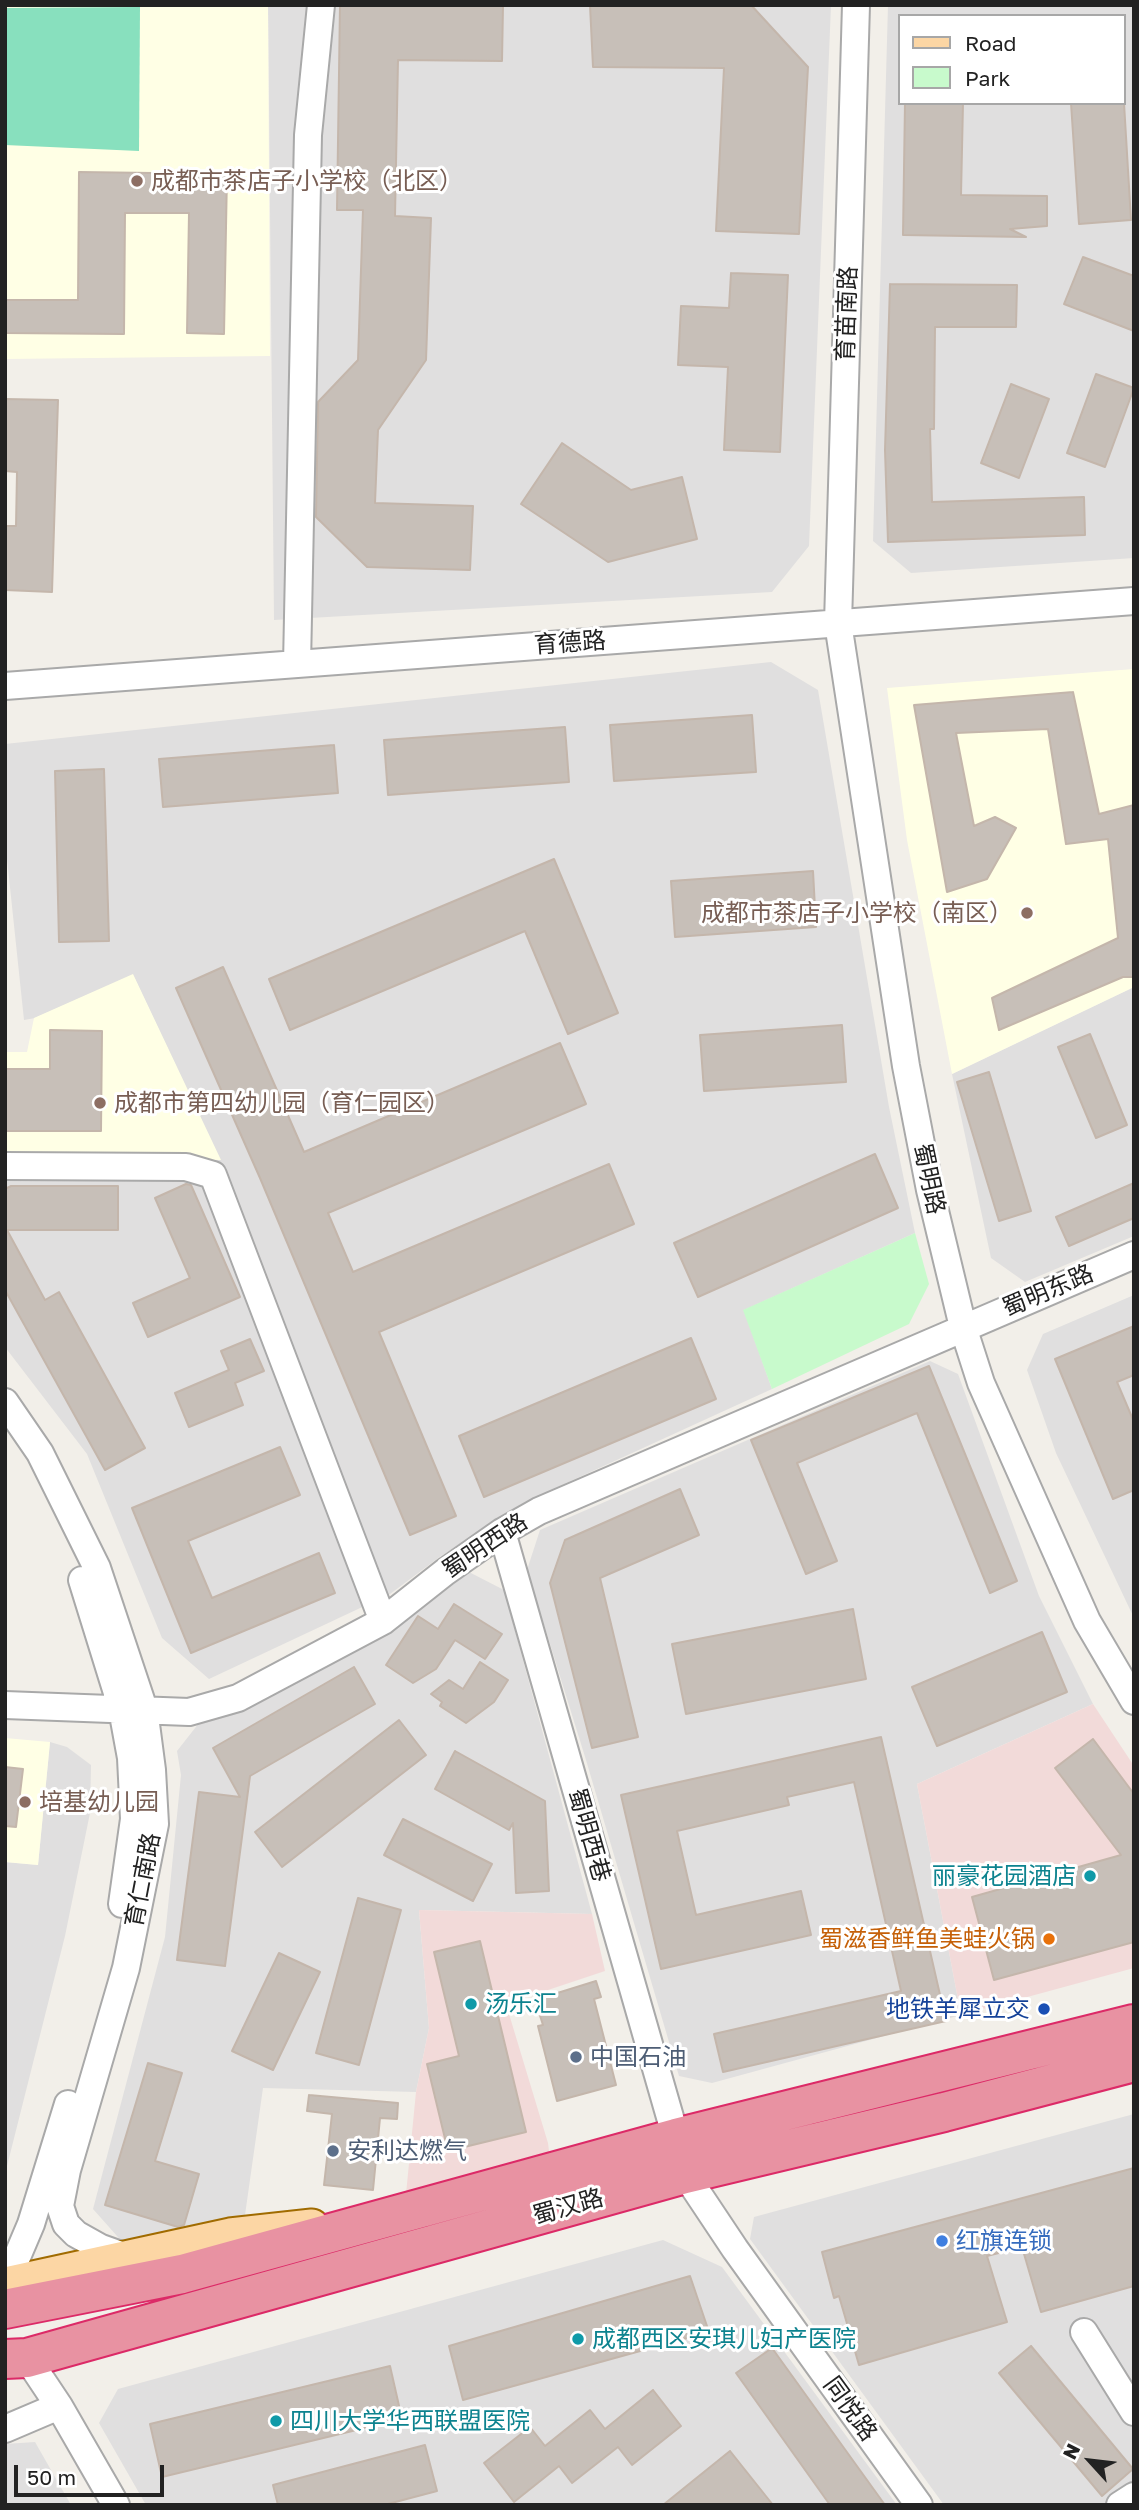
<!DOCTYPE html>
<meta charset="utf-8">
<style>
body{margin:0}
#map{position:relative;width:1139px;height:2510px;overflow:hidden;background:#f2efe9;font-family:"Golos Text",sans-serif}
canvas{display:block}
.frame{position:absolute;inset:0;border:7px solid #222;pointer-events:none}
.legend{position:absolute;left:898px;top:14px;width:228px;height:91px;box-sizing:border-box;background:#fff;border:2px solid #a7a7a7;margin:0;padding:9px 12px;list-style:none;font-size:21px;color:#222}
.legend li{display:flex;align-items:center;gap:14px;height:35px}
.legend b{width:35px;border:2px solid #a7a7a7}
.north{position:absolute;left:1055px;top:2426px;width:70px;height:70px;-webkit-text-stroke:5px #fff;paint-order:stroke;rotate:297deg;font-size:19px;font-weight:700;line-height:28px;text-align:center;color:#222}
.north::after{content:'';display:block;margin:auto;width:24px;height:32px;background:#222;clip-path:polygon(50% 0,100% 100%,50% 72%,0 100%)}
.scale{position:absolute;left:14px;top:2465px;width:150px;height:32px;box-sizing:border-box;border:4px solid #222;border-top:0;padding-left:9px;font-size:21px;line-height:24px;white-space:nowrap;color:#222;-webkit-text-stroke:5px #fff;paint-order:stroke}
</style>
<div id="map">
<canvas width="1139" height="2510"></canvas>
<div class="frame"></div>
<ul class="legend">
<li><b style="height:9px;background:#fcd6a4"></b>Road</li>
<li><b style="height:19px;background:#c8facc"></b>Park</li>
</ul>
<div class="north">N</div>
<div class="scale">50 m</div>
</div>
<script>
const ctx = document.querySelector('canvas').getContext('2d');
ctx.lineJoin = 'round';
function fill(path, color) {
  ctx.fillStyle = color;
  ctx.fill(path, 'evenodd');
}
function shape(rows) {
  const path = new Path2D();
  for (const r of rows) {
    path.moveTo(r[0], r[1]);
    for (let i = 2; i < r.length; i += 2) path.lineTo(r[i], r[i + 1]);
  }
  return path;
}
function stroke(path, color, width, dash) {
  ctx.strokeStyle = color;
  ctx.lineWidth = width;
  ctx.lineCap = dash ? 'butt' : 'round';
  ctx.setLineDash(dash || []);
  ctx.stroke(path);
}
function write(font, color, halo, rows, align = 'center') {
  ctx.font = font + ' "Golos Text","Noto Sans SC",sans-serif';
  ctx.lineWidth = 6;
  ctx.setLineDash([]);
  ctx.textBaseline = 'middle';
  ctx.strokeStyle = halo;
  ctx.fillStyle = color;
  for (const [text, x, y, turn = 0] of rows) {
    ctx.save();
    ctx.translate(x, y);
    ctx.rotate((+turn || 0) * Math.PI / 180);
    ctx.textAlign = isNaN(turn) ? turn : align;
    if (halo) ctx.strokeText(text, 0, 0);
    ctx.fillText(text, 0, 0);
    ctx.restore();
  }
}
fill(shape([
 [268,5,831,5,809,546,772,592,274,620],
 [888,5,1134,5,1134,558,911,573,873,541],
 [899,16,1123,16,1123,103,899,103],
 [771,662,818,690,889,1107,915,1233,744,1310,772,1389,525,1502,441,1556,390,1594,209,1679,162,1638,87,1454,5,1347,5,1155,220,1160,133,975,35,1018,24,1020,5,840,5,744],
 [1134,987,1134,1236,1025,1282,991,1258,952,1074],
 [1134,1295,1134,1618,1056,1453,1027,1370,1043,1334],
 [930,1361,958,1374,1039,1596,1093,1704,917,1784,961,2015,712,2083,679,2076,586,1760,527,1570,540,1530],
 [467,1571,504,1590,592,1914,419,1910,429,2028,416,2092,263,2088,244,2222,125,2245,93,2209,165,1937,181,1775,177,1751,199,1723,304,1675],
 [50,1742,67,1747,91,1765,90,1813,65,1936,5,2174,5,1862,38,1865],
 [1134,2114,1134,2505,944,2505,750,2239,754,2217],
 [663,2240,722,2267,897,2505,146,2505,99,2423,118,2389],
 [35,2442,71,2505,5,2505,5,2444]
]), '#e0dfdf');
fill(shape([
 [1093,1704,1134,1766,1134,1968,961,2015,917,1784],
 [419,1910,592,1914,605,1971,506,2004,548,2143,550,2160,406,2194,416,2092,429,2028]
]), '#f2dad9');
fill(shape([
 [5,5,268,5,270,356,5,359],
 [1134,669,1134,987,952,1074,907,840,887,688],
 [133,974,221,1160,5,1155,5,1052,27,1052,34,1018],
 [5,1738,50,1742,38,1865,5,1862]
]), '#ffffe5');
fill(shape([
 [915,1233,929,1284,909,1324,772,1389,743,1310]
]), '#c8facc');
fill(shape([
 [140,7,139,151,5,145,5,8]
]), '#88e0be');
const building = shape([
 [340,5,503,5,502,61,398,60,395,216,431,218,426,360,378,430,375,503,473,506,470,570,367,567,316,517,318,402,358,360,363,210,337,210,340,5],
 [590,5,751,5,808,67,799,234,716,231,724,68,593,67,590,5],
 [905,103,963,103,961,195,1047,196,1047,226,1010,229,1026,237,903,235,905,103],
 [1071,103,1124,103,1131,220,1079,224,1071,103],
 [79,172,227,174,224,334,187,333,189,213,125,213,124,334,5,333,5,300,78,300,79,172],
 [1083,257,1134,276,1134,331,1064,304,1083,257],
 [731,273,788,275,780,452,724,450,728,367,678,365,681,306,729,308,731,273],
 [890,284,1017,285,1016,327,935,327,934,429,930,429,932,502,1084,497,1085,535,888,542,885,450,890,284],
 [1096,374,1134,388,1105,467,1067,453,1096,374],
 [1011,384,1049,399,1019,478,981,463,1011,384],
 [5,399,58,400,52,592,5,590,5,526,16,526,17,472,5,471,5,399],
 [562,443,631,490,682,477,697,539,608,562,521,504,562,443],
 [1073,692,1099,814,1134,805,1134,977,1123,977,999,1030,992,998,1118,938,1108,839,1066,844,1048,729,956,733,974,826,995,817,1016,828,987,879,947,892,914,705,1073,692],
 [752,715,756,772,614,781,610,725,752,715],
 [565,727,569,782,388,795,384,740,565,727],
 [334,745,338,793,163,807,159,759,334,745],
 [104,769,109,941,59,942,55,771,104,769],
 [554,859,618,1013,568,1034,525,931,290,1030,269,979,554,859],
 [813,871,816,927,675,937,671,881,813,871],
 [223,967,304,1152,560,1043,586,1104,328,1213,353,1272,609,1164,634,1224,379,1332,456,1516,410,1535,260,1178,176,988,223,967],
 [842,1025,846,1082,704,1091,700,1035,842,1025],
 [50,1030,102,1031,101,1131,5,1131,5,1069,50,1069,50,1030],
 [1090,1034,1127,1125,1096,1138,1058,1047,1090,1034],
 [989,1072,1031,1211,999,1221,957,1082,989,1072],
 [875,1154,898,1208,698,1297,674,1243,875,1154],
 [1134,1183,1134,1218,1069,1246,1056,1217,1134,1183],
 [186,1184,191,1185,240,1297,148,1337,133,1303,190,1278,155,1198,186,1184],
 [11,1186,118,1186,118,1230,7,1230,45,1300,59,1292,145,1448,105,1470,5,1290,5,1189,11,1186],
 [1134,1326,1134,1375,1117,1382,1134,1422,1134,1490,1113,1499,1055,1359,1134,1326],
 [691,1338,716,1399,484,1497,459,1436,691,1338],
 [250,1339,264,1371,235,1383,243,1405,189,1427,175,1393,229,1370,221,1351,250,1339],
 [929,1366,1017,1581,990,1593,917,1413,797,1463,837,1561,806,1574,751,1440,929,1366],
 [280,1447,300,1495,188,1541,212,1598,319,1553,335,1593,191,1653,132,1508,280,1447],
 [680,1489,699,1535,600,1578,638,1737,592,1748,550,1583,565,1540,680,1489],
 [454,1604,502,1634,485,1659,455,1640,436,1669,413,1683,386,1665,418,1616,438,1629,454,1604],
 [853,1609,866,1679,686,1714,672,1644,853,1609],
 [1042,1632,1067,1692,937,1746,912,1687,1042,1632],
 [480,1662,508,1680,494,1702,466,1723,440,1706,442,1702,431,1694,449,1680,463,1689,480,1662],
 [354,1667,375,1704,250,1776,225,1966,177,1960,199,1792,240,1797,213,1748,354,1667],
 [399,1720,426,1755,282,1867,255,1832,399,1720],
 [881,1737,946,2021,723,2072,714,2034,901,1991,854,1782,787,1797,789,1805,677,1831,696,1915,801,1891,811,1935,661,1969,621,1795,881,1737],
 [1093,1739,1134,1794,1134,1942,994,1980,972,1897,1121,1855,1055,1768,1093,1739],
 [455,1751,545,1801,549,1891,516,1893,513,1823,509,1830,435,1789,455,1751],
 [5,1767,23,1769,16,1827,5,1826,5,1767],
 [403,1819,492,1864,473,1901,384,1855,403,1819],
 [358,1898,401,1910,359,2065,316,2053,358,1898],
 [480,1941,526,2132,448,2151,427,2064,459,2056,434,1952,480,1941],
 [279,1953,320,1972,273,2070,232,2051,279,1953],
 [596,1981,601,1997,594,1999,616,2085,557,2101,538,2026,543,2025,535,2000,596,1981],
 [148,2063,182,2073,155,2161,199,2174,184,2225,178,2227,105,2205,148,2063],
 [309,2095,398,2103,397,2119,380,2118,373,2190,324,2185,332,2114,307,2111,309,2095],
 [1134,2168,1134,2286,1041,2312,1022,2247,987,2256,1007,2322,859,2365,839,2296,834,2298,822,2252,1134,2168],
 [690,2276,709,2332,463,2400,449,2346,690,2276],
 [1031,2346,1133,2469,1102,2496,999,2373,1031,2346],
 [772,2348,885,2505,830,2505,736,2373,772,2348],
 [390,2366,402,2419,162,2477,150,2424,390,2366],
 [653,2390,681,2426,632,2465,618,2447,572,2483,559,2466,514,2502,484,2463,530,2427,545,2446,590,2410,605,2429,653,2390],
 [425,2445,437,2491,384,2505,278,2505,273,2485,425,2445],
 [730,2451,773,2505,663,2505,730,2451]
]);
fill(building, '#c7bfb8');
stroke(building, '#c4b6ab', 2);
const minor = shape([
 [856,5,838,623,906,1066,930,1190,963,1327,981,1383,1087,1621,1134,1701],
 [297,664,308,135,321,5],
 [5,686,1134,601],
 [5,1166,186,1167,213,1175,383,1621],
 [5,1402,40,1453,97,1568,144,1709,152,1770,155,1824,126,1968,67,2170,60,2206,66,2224,76,2234,101,2248,129,2258],
 [502,1532,676,2138],
 [82,1580,122,1709,131,1758,134,1819,122,1904],
 [5,1705,189,1712,238,1698,383,1621,445,1572,502,1532,539,1511,1134,1255],
 [685,2174,735,2249,919,2505],
 [5,2271,17,2257,31,2224,68,2104],
 [1084,2332,1134,2412],
 [27,2358,59,2406,116,2505],
 [5,2429,59,2406],
 [1120,2505,1134,2496]
]);
const major = shape([
 [5,2284,230,2235,312,2226]
]);
const highway = shape([
 [5,2309,182,2274,676,2138,1134,2024],
 [5,2359,27,2358,685,2174,944,2112,1134,2062]
]);
stroke(minor, '#a9a9a9', 30);
stroke(major, '#a06b00', 37);
stroke(highway, '#dc2a67', 42);
stroke(minor, '#fff', 26);
stroke(major, '#fcd6a4', 33);
stroke(highway, '#e892a2', 38);
for (const [x, y, r, color] of [
 [137,181,7,"#8d6e63"],
 [1027,913,7,"#8d6e63"],
 [100,1103,7,"#8d6e63"],
 [25,1802,7,"#8d6e63"],
 [1090,1876,7,"#0f9aa8"],
 [1049,1939,7,"#e8710a"],
 [471,2004,7,"#0f9aa8"],
 [1044,2009,7,"#1a4fb4"],
 [576,2057,7,"#5c6f8a"],
 [333,2151,7,"#5c6f8a"],
 [942,2241,7,"#3f7fe0"],
 [578,2339,7,"#0f9aa8"],
 [276,2421,7,"#0f9aa8"]
]) {
  const dot = new Path2D();
  dot.arc(x, y, r, 0, 2 * Math.PI);
  ctx.fillStyle = color;
  ctx.fill(dot);
  stroke(dot, '#fff', 2.5);
}
write('24px', '#785e54', '#fff', [
 ["成都市茶店子小学校（北区）",151,181],
 ["成都市茶店子小学校（南区）",1013,913,"right"],
 ["成都市第四幼儿园（育仁园区）",114,1103],
 ["培基幼儿园",39,1802]
], 'left');
write('24px', '#222', '#fff', [
 ["育苗南路",847,314,-88],
 ["育德路",570,643,-4],
 ["蜀明路",929,1179,78],
 ["蜀明东路",1048,1291,-23],
 ["蜀明西路",485,1546,-34],
 ["蜀明西巷",589,1835,74],
 ["育仁南路",143,1880,-79],
 ["蜀汉路",568,2207,-16],
 ["同悦路",850,2409,54]
]);
write('24px', '#0d838f', '#fff', [
 ["丽豪花园酒店",1076,1876,"right"],
 ["汤乐汇",485,2004],
 ["成都西区安琪儿妇产医院",592,2339],
 ["四川大学华西联盟医院",290,2421]
], 'left');
write('24px', '#c56008', '#fff', [
 ["蜀滋香鲜鱼美蛙火锅",1035,1939]
], 'right');
write('24px', '#164399', '#fff', [
 ["地铁羊犀立交",1030,2009]
], 'right');
write('24px', '#4e5e75', '#fff', [
 ["中国石油",590,2057],
 ["安利达燃气",347,2151]
], 'left');
write('24px', '#366cbe', '#fff', [
 ["红旗连锁",956,2241]
], 'left');
</script>
